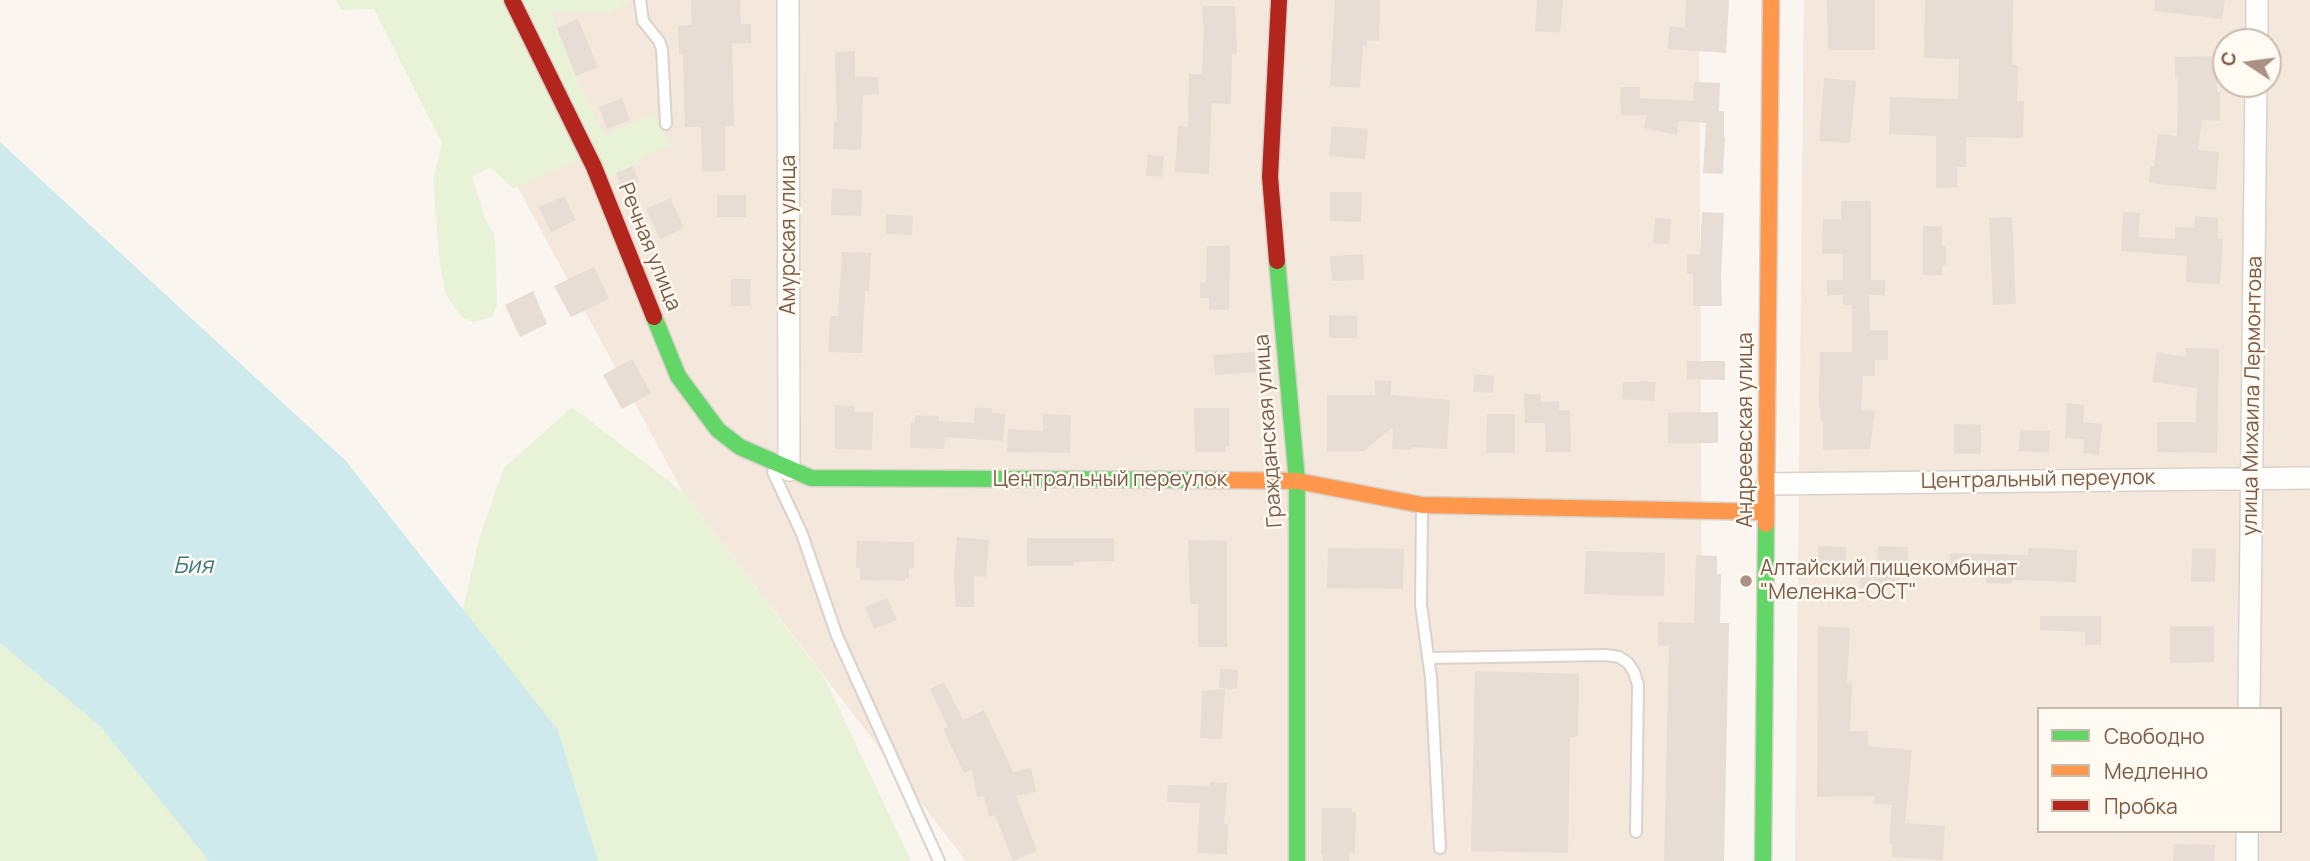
<!DOCTYPE html>
<meta charset="utf-8">
<style>
body{margin:0}
#map{position:relative;width:2310px;height:861px;overflow:hidden;background:#faf5ee;font-family:Manrope,sans-serif}
canvas{display:block}
.legend{position:absolute;left:2037px;top:707px;width:245px;height:126px;box-sizing:border-box;background:#fffaf2;border:2px solid #cbbaae;margin:0;padding:9px 12px;list-style:none;font-size:21px;color:#7d5b49}
.legend li{display:flex;align-items:center;gap:14px;height:35px}
.legend b{width:35px;border:2px solid #cbbaae}
.north{position:absolute;left:2212px;top:28px;width:70px;height:70px;box-sizing:border-box;background:#fffaf2;border:2px solid #cbbaae;border-radius:50%;rotate:283deg;font-size:19px;font-weight:700;line-height:28px;text-align:center;color:#7d5b49}
.north::after{content:'';display:block;margin:auto;width:24px;height:32px;background:#a99183;clip-path:polygon(50% 0,100% 100%,50% 72%,0 100%)}
</style>
<div id="map">
<canvas width="2310" height="861"></canvas>
<ul class="legend">
<li><b style="height:9px;background:#63d668"></b>Свободно</li>
<li><b style="height:9px;background:#ff974d"></b>Медленно</li>
<li><b style="height:9px;background:#b3261e"></b>Пробка</li>
</ul>
<div class="north">С</div>
</div>
<script>
const ctx = document.querySelector('canvas').getContext('2d');
ctx.lineJoin = 'round';
function fill(path, color) {
  ctx.fillStyle = color;
  ctx.fill(path, 'evenodd');
}
function shape(rows) {
  const path = new Path2D();
  for (const r of rows) {
    path.moveTo(r[0], r[1]);
    for (let i = 2; i < r.length; i += 2) path.lineTo(r[i], r[i + 1]);
  }
  return path;
}
function stroke(path, color, width, dash) {
  ctx.strokeStyle = color;
  ctx.lineWidth = width;
  ctx.lineCap = dash ? 'butt' : 'round';
  ctx.setLineDash(dash || []);
  ctx.stroke(path);
}
function write(font, color, halo, rows, align = 'center') {
  ctx.font = font + ' Manrope,sans-serif';
  ctx.lineWidth = 5;
  ctx.setLineDash([]);
  ctx.textBaseline = 'middle';
  ctx.strokeStyle = halo;
  ctx.fillStyle = color;
  for (const [text, x, y, turn = 0] of rows) {
    ctx.save();
    ctx.translate(x, y);
    ctx.rotate((+turn || 0) * Math.PI / 180);
    ctx.textAlign = isNaN(turn) ? turn : align;
    if (halo) ctx.strokeText(text, 0, 0);
    ctx.fillText(text, 0, 0);
    ctx.restore();
  }
}
fill(shape([
 [416,0,1699,0,1703,861,966,861,683,492],
 [1804,0,2310,0,2310,861,1795,861],
 [2226,42,2268,42,2268,84,2226,84],
 [2039,709,2280,709,2280,831,2039,831]
]), '#f3e8db');
fill(shape([
 [336,0,508,0,584,158,513,188,490,167,472,177,485,218,495,237,497,305,492,317,473,322,461,317,446,295,440,265,433,180,442,143,374,9,342,10],
 [520,0,631,0,609,13,551,11,580,86,604,135,655,114,670,145,643,157,626,174,608,177],
 [572,407,683,492,824,677,911,861,598,861,558,730,463,610,479,539,504,468],
 [0,643,100,726,209,861,0,861]
]), '#e7f2d7');
fill(shape([
 [0,142,346,461,558,730,598,861,209,861,100,726,0,643]
]), '#ceeaec');
fill(shape([
 [691,0,740,0,741,24,751,24,751,43,732,43,734,126,725,126,725,171,702,171,701,127,685,127,683,54,679,54,678,26,692,25],
 [1335,0,1380,0,1379,41,1367,40,1367,46,1363,46,1360,88,1330,86],
 [1537,0,1563,0,1560,33,1535,31],
 [1686,0,1729,0,1726,53,1667,49,1670,26,1685,28],
 [1827,0,1875,0,1875,50,1828,50],
 [1925,0,2013,0,2012,65,2018,65,2017,101,2024,102,2023,138,1966,137,1966,167,1957,167,1957,187,1936,188,1936,136,1889,134,1890,97,1958,99,1959,59,1924,58],
 [2155,0,2225,0,2222,19,2154,11],
 [1202,6,1235,6,1237,54,1232,54,1231,104,1212,103,1209,174,1175,172,1178,126,1188,127,1189,74,1202,74,1204,32],
 [578,19,598,67,576,76,557,28],
 [855,51,855,77,878,77,879,94,863,95,861,150,833,149,834,121,837,121,835,52],
 [2217,56,2217,92,2220,92,2220,121,2202,120,2198,150,2219,152,2216,190,2149,183,2150,166,2154,167,2158,134,2177,136,2178,77,2175,77,2175,57],
 [1824,78,1856,81,1850,143,1819,141],
 [1694,82,1720,83,1719,111,1724,111,1724,137,1725,137,1723,174,1703,173,1706,123,1678,121,1677,135,1644,128,1647,115,1621,115,1620,87,1640,87,1640,98,1693,101],
 [622,98,630,120,607,129,599,107],
 [1332,126,1368,129,1365,159,1329,156],
 [1148,155,1164,156,1162,177,1146,176],
 [633,166,639,182,622,189,616,173],
 [832,189,862,190,861,216,831,215],
 [1330,192,1362,192,1361,222,1330,221],
 [717,195,746,195,746,217,717,217],
 [564,196,576,220,551,232,539,207],
 [670,198,684,228,660,239,646,209],
 [1841,201,1871,201,1871,280,1885,280,1885,295,1869,295,1870,330,1888,330,1888,360,1875,360,1875,376,1863,376,1861,410,1875,411,1870,449,1823,450,1823,421,1821,421,1819,399,1820,352,1852,352,1852,305,1843,305,1843,295,1827,295,1827,280,1843,280,1843,254,1822,254,1823,219,1841,219],
 [1702,212,1724,213,1721,276,1722,306,1693,306,1693,274,1687,274,1687,254,1700,255],
 [2123,212,2140,213,2138,237,2175,239,2175,227,2194,228,2195,216,2218,218,2218,239,2223,239,2220,284,2186,282,2187,256,2121,251],
 [886,214,913,216,912,235,886,234],
 [2012,217,2016,304,1993,305,1989,218],
 [1655,218,1671,219,1669,244,1653,243],
 [1923,226,1942,226,1942,247,1946,246,1946,265,1942,266,1942,275,1923,275],
 [1207,246,1230,246,1229,310,1209,310,1209,298,1200,298,1200,282,1206,282],
 [842,252,871,253,869,291,865,291,862,353,828,352,830,316,838,316],
 [1363,254,1364,280,1332,281,1330,256],
 [594,267,609,299,571,317,554,286],
 [731,279,751,279,750,306,731,306],
 [533,291,547,324,520,337,505,305],
 [1329,315,1357,316,1357,338,1329,338],
 [2186,348,2219,349,2217,453,2157,452,2157,422,2196,422,2197,388,2152,382,2157,352,2186,357],
 [1254,352,1256,372,1215,375,1213,355],
 [632,359,651,393,622,409,603,375],
 [1687,361,1725,361,1725,380,1687,379],
 [1475,374,1494,376,1493,393,1473,392],
 [1375,381,1391,381,1391,395,1450,400,1447,449,1411,447,1411,450,1392,449,1393,427,1364,451,1327,451,1327,395,1375,395],
 [1639,381,1656,382,1654,401,1622,399,1623,382,1639,382],
 [1524,394,1541,394,1541,402,1559,401,1559,410,1570,410,1571,452,1546,452,1545,423,1525,423],
 [2067,403,2084,405,2083,422,2102,424,2099,455,2083,453,2084,439,2065,438],
 [835,405,855,406,854,412,873,412,872,450,835,449],
 [975,407,992,408,992,413,1005,414,1003,441,945,437,944,449,910,448,911,422,915,422,915,415,939,416,939,421,974,423],
 [1194,408,1229,408,1229,446,1226,446,1226,452,1195,452],
 [1718,412,1718,443,1668,443,1668,413],
 [1043,414,1071,415,1070,453,1007,452,1008,429,1043,431],
 [1487,414,1515,414,1515,453,1486,453],
 [1954,424,1981,425,1981,454,1954,454],
 [2020,430,2050,431,2049,453,2019,451],
 [957,537,989,540,986,577,974,576,974,607,956,607,954,574],
 [1027,538,1114,538,1114,561,1074,562,1073,566,1027,566],
 [1188,540,1227,541,1227,647,1198,647,1198,604,1190,604],
 [857,541,914,542,914,568,909,569,909,578,905,578,905,581,860,580,860,568,856,568],
 [1818,546,1846,547,1846,572,1818,572],
 [1878,546,1908,547,1907,567,1893,589,1860,588,1862,566,1877,567],
 [1328,548,1404,549,1403,589,1327,588],
 [2029,548,2077,550,2076,582,2012,580,2012,584,1986,583,1986,575,1949,573,1950,553,2028,555],
 [2192,549,2216,549,2215,582,2191,582],
 [1586,551,1665,553,1664,596,1584,594],
 [1696,555,1717,556,1717,574,1721,574,1720,623,1729,623,1724,861,1664,861,1669,646,1658,646,1658,622,1694,623],
 [887,598,897,620,874,629,865,607],
 [2040,616,2101,616,2101,645,2085,645,2085,632,2040,630],
 [1818,626,1850,628,1847,682,1852,683,1850,731,1868,731,1868,746,1912,750,1905,823,1945,826,1943,860,1892,857,1892,844,1889,843,1892,805,1874,804,1875,796,1817,797],
 [2170,626,2214,626,2214,662,2170,663],
 [1220,669,1238,670,1237,689,1219,688],
 [1475,671,1579,674,1578,736,1570,738,1568,853,1471,851],
 [944,682,963,720,984,710,1013,772,1031,768,1036,792,1016,796,1037,851,1013,861,995,815,989,817,984,796,977,797,972,769,964,773,943,729,948,727,930,689],
 [1225,689,1222,739,1200,738,1202,691],
 [1210,782,1227,783,1224,824,1228,824,1227,854,1197,853,1200,803,1167,802,1168,785,1210,786],
 [1322,808,1352,808,1352,812,1356,813,1355,853,1349,853,1349,861,1323,861,1323,855,1321,855],
 [2174,844,2215,845,2214,861,2173,861]
]), '#e7ddd5');
const lane = shape([
 [640,0,643,21,659,41,662,49,666,124],
 [773,472,802,534,837,636,939,861],
 [1422,508,1421,605,1431,678,1440,848],
 [1429,658,1606,655,1619,657,1628,663,1634,672,1638,685,1636,832]
]);
const street = shape([
 [788,0,789,470],
 [2257,42,2257,0],
 [1767,484,2310,478],
 [2249,709,2256,84],
 [2247,861,2247,831]
]);
const fast = shape([
 [1277,261,1297,481,1297,861],
 [654,317,678,376,718,430,740,447,811,478,1211,480],
 [1763,861,1766,524]
]);
const slow = shape([
 [1211,480,1297,481,1422,505,1766,512],
 [1766,524,1771,0]
]);
const jam = shape([
 [512,0,594,167,654,317],
 [1277,261,1270,177,1279,0]
]);
stroke(lane, '#dad2cc', 14);
stroke(street, '#dad2cc', 24);
stroke(fast, '#dad1ca', 19);
stroke(slow, '#dad1ca', 19);
stroke(jam, '#dad1ca', 19);
stroke(lane, '#fefefc', 10);
stroke(street, '#fefefc', 21);
stroke(fast, '#63d668', 16);
stroke(slow, '#ff974d', 16);
stroke(jam, '#b3261e', 16);
for (const [x, y, r, color] of [
 [1746,581,7,"#a99183"]
]) {
  const dot = new Path2D();
  dot.arc(x, y, r, 0, 2 * Math.PI);
  ctx.fillStyle = color;
  ctx.fill(dot);
  stroke(dot, '#fffaf2', 2.5);
}
write('21px', '#7d5b49', '#fffaf2', [
 ["Амурская улица",789,235,-90],
 ["Речная улица",649,247,68],
 ["улица Михаила Лермонтова",2253,396,-89],
 ["Андреевская улица",1746,430,-90],
 ["Гражданская улица",1269,431,-94],
 ["Центральный переулок",1110,480],
 ["Центральный переулок",2038,480,-1]
]);
write('21px', '#7d5b49', '#fffaf2', [
 ["Алтайский пищекомбинат",1760,569],
 ["\"Меленка-ОСТ\"",1760,593]
], 'left');
write('italic 23px', '#3a7884', '#fffaf2', [
 ["Бия",193,567]
]);
</script>
